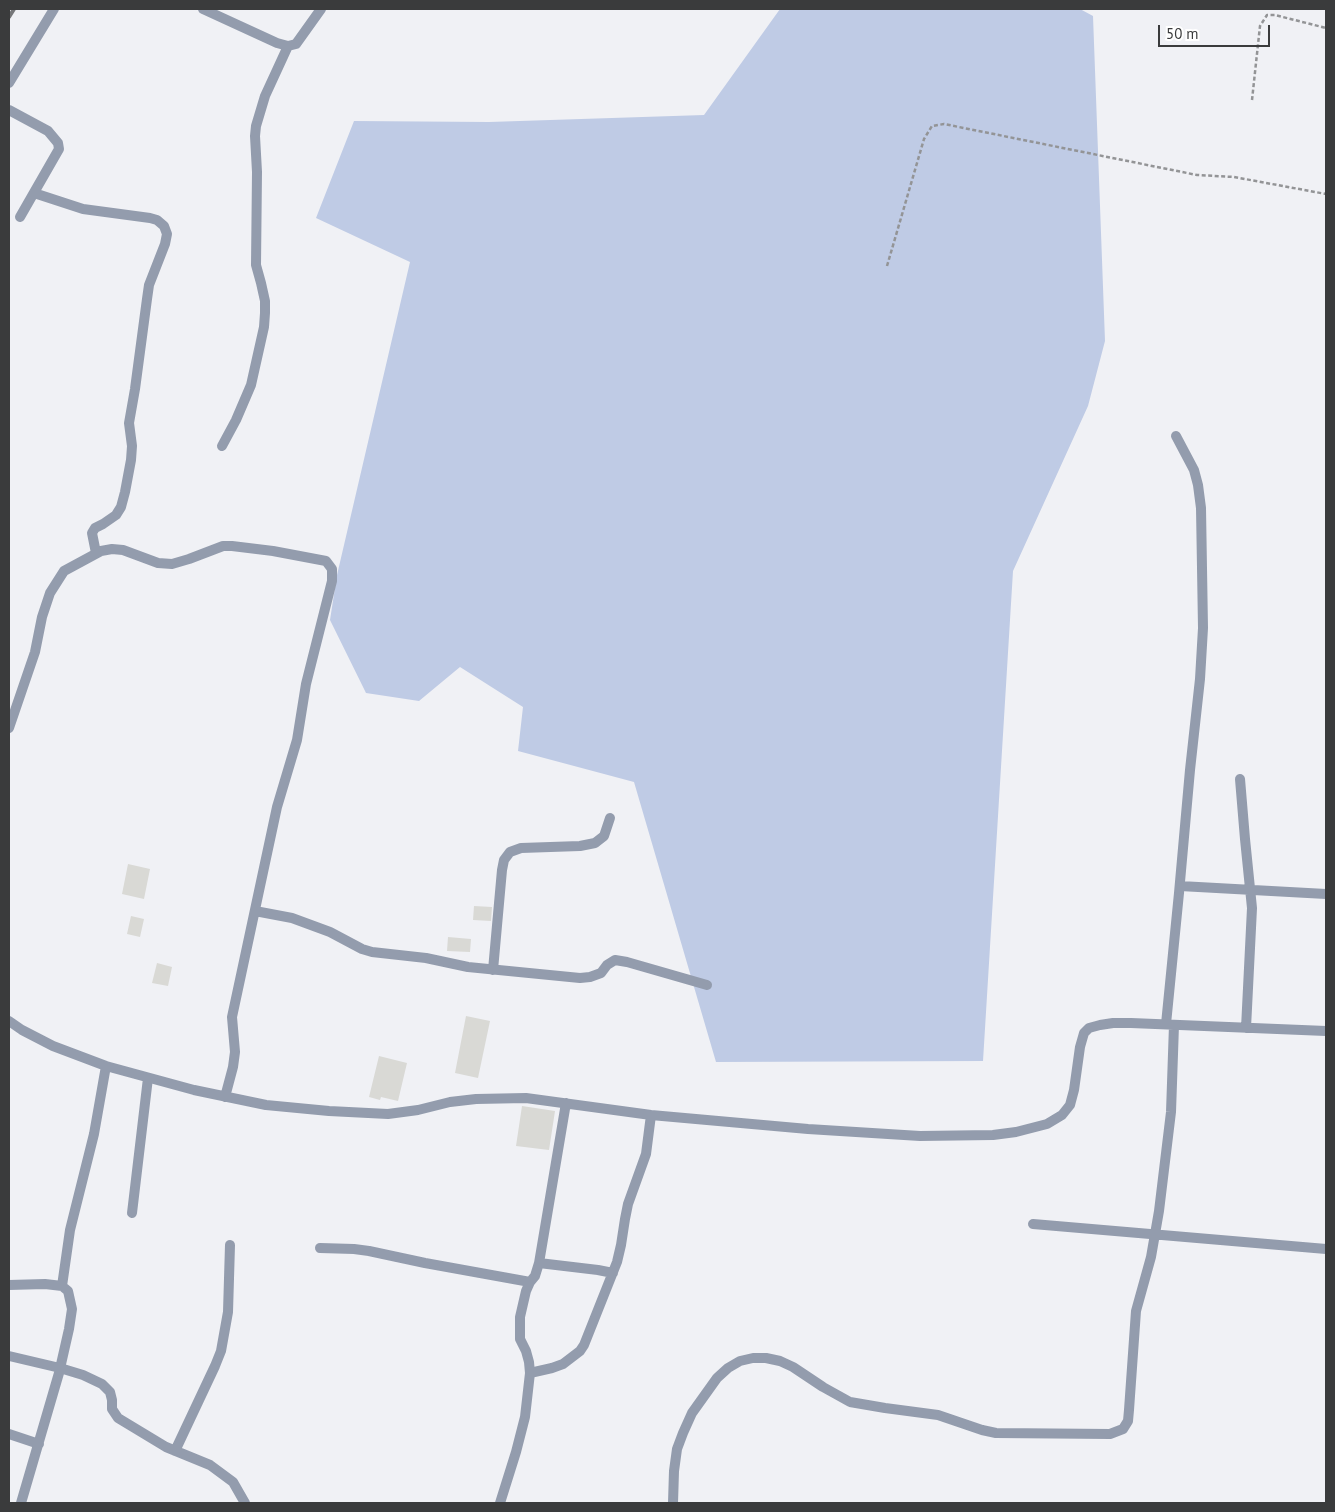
<!DOCTYPE html>
<style>
body{margin:0}
#map{position:relative;width:1335px;height:1512px;overflow:hidden;background:#f0f1f5;font-family:"PT Sans",sans-serif}
canvas{display:block}
.frame{position:absolute;inset:0;border:10px solid #3a3b3c;pointer-events:none}
.scale{position:absolute;left:1158px;top:25px;width:112px;height:22px;box-sizing:border-box;border:2px solid #3a3b3c;border-top:0;padding-left:6px;font-size:15px;line-height:18px;white-space:nowrap;color:#3a3b3c;-webkit-text-stroke:4px #fff;paint-order:stroke}
</style>
<div id="map">
<canvas width="1335" height="1512"></canvas>
<div class="frame"></div>
<div class="scale">50 m</div>
</div>
<script>
const ctx = document.querySelector('canvas').getContext('2d');
ctx.lineJoin = 'round';
function fill(path, color) {
  ctx.fillStyle = color;
  ctx.fill(path, 'evenodd');
}
function shape(rows) {
  const path = new Path2D();
  for (const r of rows) {
    path.moveTo(r[0], r[1]);
    for (let i = 2; i < r.length; i += 2) path.lineTo(r[i], r[i + 1]);
  }
  return path;
}
function stroke(path, color, width, dash) {
  ctx.strokeStyle = color;
  ctx.lineWidth = width;
  ctx.lineCap = dash ? 'butt' : 'round';
  ctx.setLineDash(dash || []);
  ctx.stroke(path);
}
fill(shape([
 [780,9,1080,9,1093,16,1105,341,1088,406,1013,571,983,1061,716,1062,634,782,518,751,523,707,460,667,419,701,366,693,330,620,337,575,410,262,316,218,354,121,489,122,704,115]
]), '#bfcbe5');
fill(shape([
 [128,864,150,869,144,899,122,894],
 [474,906,492,907,491,921,473,920],
 [131,916,144,919,140,937,127,934],
 [448,937,471,939,470,952,447,951],
 [157,963,172,967,168,986,152,983],
 [466,1016,490,1021,478,1078,455,1073],
 [379,1056,407,1063,398,1101,381,1097,380,1100,369,1097],
 [522,1106,555,1111,549,1150,516,1146]
]), '#d9d9d5');
stroke(shape([
 [1252,100,1260,26,1267,15,1275,15,1326,28],
 [887,266,924,139,932,126,944,124,1197,175,1234,177,1326,194]
]), '#939496', 2.5, [4, 2.5]);
stroke(shape([
 [203,9,277,43,288,46,296,44,321,9],
 [9,83,54,9],
 [9,110,48,131,58,143,59,149,20,217],
 [34,193,83,209,150,218,157,220,164,226,167,234,165,244,149,285,147,299,135,389,129,423,132,446,131,460,125,492,121,507,116,515,103,524,95,528,92,533,96,553],
 [222,446,236,420,251,385,264,327,265,313,265,301,261,283,256,265,257,172,255,136,256,126,265,96,288,46],
 [9,728,35,652,42,617,50,593,64,571,101,551,112,549,123,550,158,563,172,564,189,559,223,546,232,546,273,551,326,561,332,569,332,581,306,684,297,740,277,807,232,1017,235,1052,233,1067,225,1097],
 [1240,779,1245,839,1252,908,1246,1028],
 [1180,886,1326,894],
 [255,911,292,918,330,932,362,949,372,952,426,958,468,967,580,978,590,977,601,973,607,965,615,960,627,962,707,985],
 [493,970,502,870,504,860,510,852,521,848,580,846,595,843,604,836,610,818],
 [9,1021,22,1030,53,1046,106,1066,194,1090,266,1105,329,1111,388,1114,418,1110,450,1102,476,1099,526,1098,651,1115,808,1129,920,1136,993,1135,1016,1132,1047,1124,1062,1115,1070,1105,1074,1090,1080,1047,1084,1033,1089,1028,1100,1025,1113,1023,1131,1023,1326,1031],
 [1166,1024,1179,893,1190,770,1200,679,1203,628,1201,508,1198,485,1194,470,1176,436],
 [132,1213,148,1078],
 [1033,1224,1326,1249],
 [320,1248,354,1249,369,1251,425,1263,530,1282],
 [539,1263,598,1270,613,1273],
 [9,1285,45,1284,62,1286,68,1291,72,1309,69,1329,59,1373,21,1503],
 [62,1286,70,1230,94,1134,106,1066],
 [9,1356,60,1368,83,1375,102,1384,110,1392,112,1400,112,1409,118,1418,166,1447,210,1465,233,1482,245,1503],
 [530,1373,552,1368,563,1364,580,1351,584,1345,617,1262,621,1245,625,1219,628,1204,646,1154,651,1115],
 [9,1434,39,1444],
 [175,1451,215,1366,221,1351,228,1312,230,1245],
 [500,1503,516,1452,525,1417,530,1373,529,1362,526,1351,520,1339,520,1317,526,1291,530,1282,535,1276,539,1263,566,1103],
 [673,1503,674,1471,677,1449,683,1433,692,1413,717,1378,728,1368,740,1361,753,1358,766,1358,780,1361,793,1367,823,1387,850,1402,885,1408,938,1415,982,1430,996,1433,1110,1434,1123,1429,1128,1421,1129,1410,1136,1311,1151,1257,1159,1211,1171,1112,1174,1025]
]), '#939cad', 10);
stroke(shape([
 [9,17,14,9]
]), '#767779', 4);
</script>
